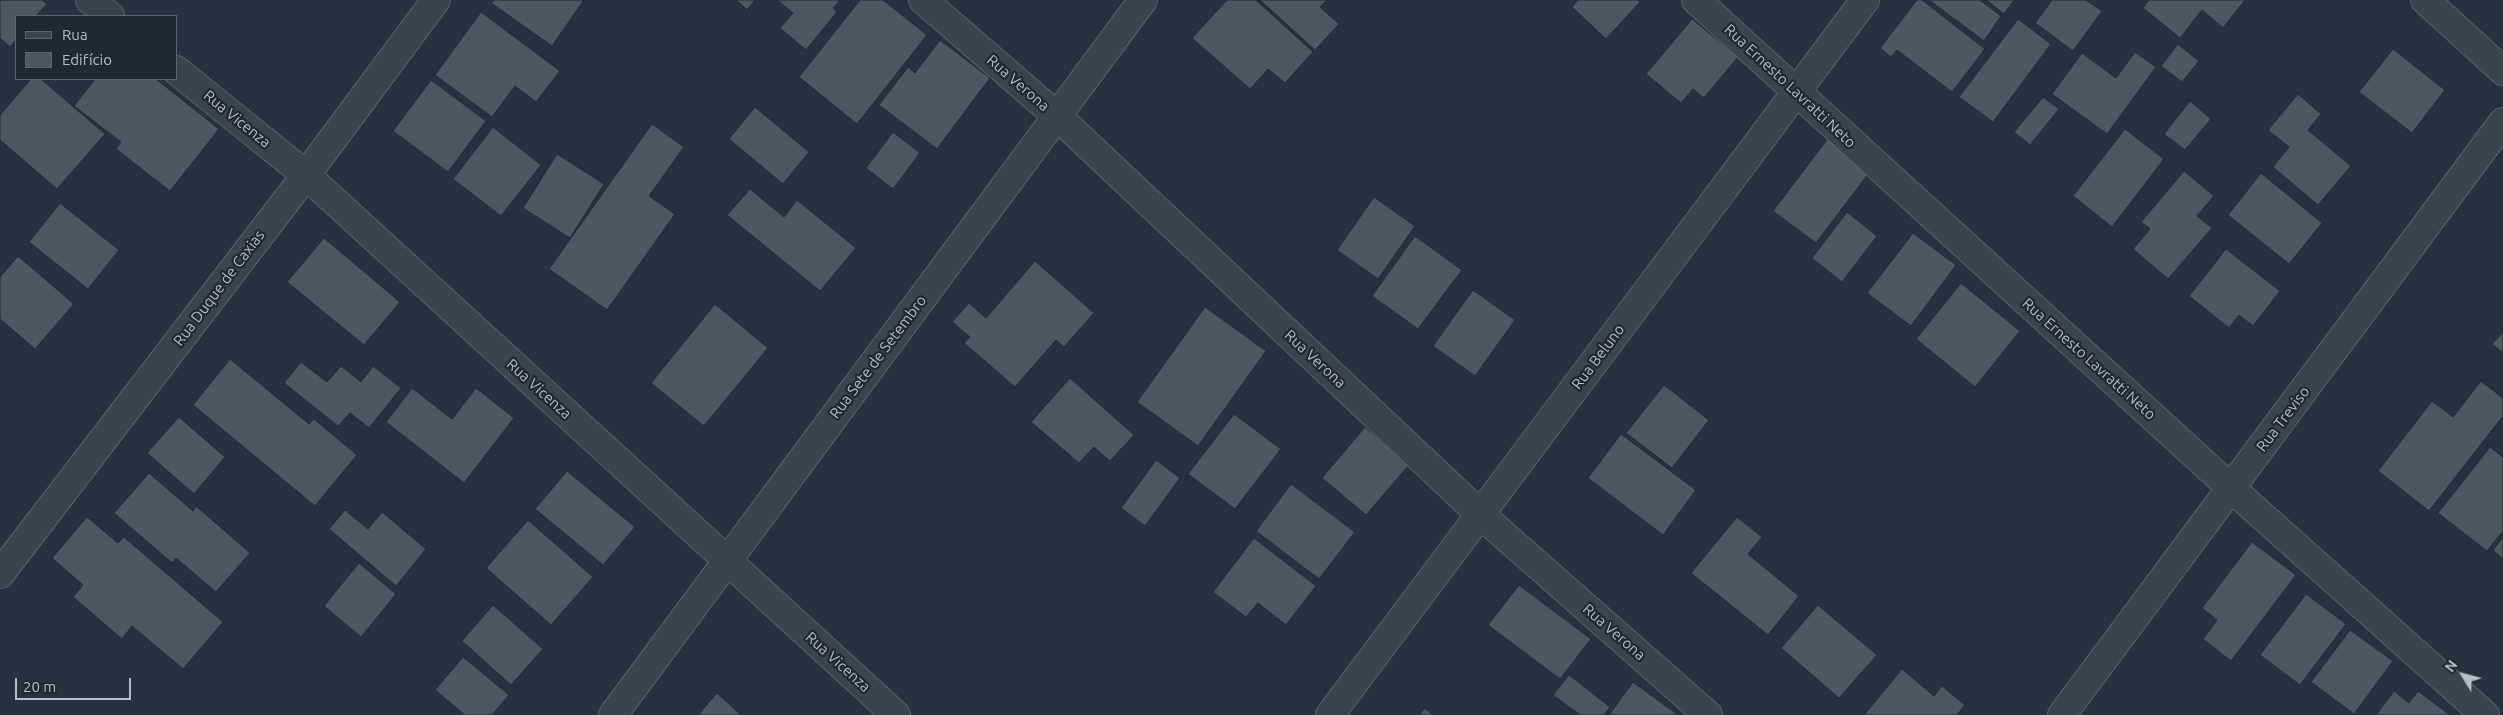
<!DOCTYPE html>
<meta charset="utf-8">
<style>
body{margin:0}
#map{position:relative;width:2503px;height:715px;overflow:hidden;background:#26323f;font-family:Ubuntu,sans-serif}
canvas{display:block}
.legend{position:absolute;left:15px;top:15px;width:162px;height:65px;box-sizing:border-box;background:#1e2934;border:1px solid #5b6570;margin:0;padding:6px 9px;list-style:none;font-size:15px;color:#b6bfc9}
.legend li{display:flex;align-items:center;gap:10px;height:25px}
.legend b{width:25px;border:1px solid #5b6570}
.north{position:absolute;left:2438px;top:650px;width:50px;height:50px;-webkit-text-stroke:4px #1e2934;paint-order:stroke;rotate:307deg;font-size:14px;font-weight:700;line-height:20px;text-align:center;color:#b6bfc9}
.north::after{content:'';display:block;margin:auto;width:18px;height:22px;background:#b6bfc9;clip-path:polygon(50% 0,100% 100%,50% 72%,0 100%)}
.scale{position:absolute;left:15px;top:678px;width:116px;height:22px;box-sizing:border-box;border:2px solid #b6bfc9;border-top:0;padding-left:6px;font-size:15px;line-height:18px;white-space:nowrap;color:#b6bfc9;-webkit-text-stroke:4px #1e2934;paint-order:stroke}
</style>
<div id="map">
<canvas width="2503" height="715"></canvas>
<ul class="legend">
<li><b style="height:6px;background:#3a444f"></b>Rua</li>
<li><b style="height:14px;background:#4a5864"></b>Edifício</li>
</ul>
<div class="north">N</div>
<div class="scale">20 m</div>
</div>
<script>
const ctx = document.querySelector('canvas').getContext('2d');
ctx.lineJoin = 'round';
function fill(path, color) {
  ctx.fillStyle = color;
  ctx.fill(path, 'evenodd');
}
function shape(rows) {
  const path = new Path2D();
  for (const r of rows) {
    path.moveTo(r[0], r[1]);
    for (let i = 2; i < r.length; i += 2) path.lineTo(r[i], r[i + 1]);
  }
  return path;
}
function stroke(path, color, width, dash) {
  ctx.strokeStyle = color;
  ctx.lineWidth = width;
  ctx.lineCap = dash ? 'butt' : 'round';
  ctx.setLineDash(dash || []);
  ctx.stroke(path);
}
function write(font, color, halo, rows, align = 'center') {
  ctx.font = font + ' Ubuntu,sans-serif';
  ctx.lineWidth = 4.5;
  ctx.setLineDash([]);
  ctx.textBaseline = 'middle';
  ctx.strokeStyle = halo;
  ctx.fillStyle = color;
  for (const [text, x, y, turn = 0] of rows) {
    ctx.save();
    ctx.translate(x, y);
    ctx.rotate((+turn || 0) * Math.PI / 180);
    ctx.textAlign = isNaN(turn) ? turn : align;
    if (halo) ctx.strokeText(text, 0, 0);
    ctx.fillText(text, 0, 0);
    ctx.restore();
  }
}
const building = shape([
 [0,0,42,0,47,4,36,16,16,16,16,40,10,47,0,38,0,0],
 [494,0,584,0,552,46,491,3,494,0],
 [736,0,755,0,747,10,736,0],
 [777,0,840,0,833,8,837,12,806,50,780,28,793,13,777,0],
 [860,0,883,0,927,35,857,124,799,77,860,0],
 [1227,0,1256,0,1313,52,1285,83,1268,69,1250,89,1192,38,1227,0],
 [1260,0,1327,0,1320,7,1339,24,1315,50,1260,0],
 [1578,0,1638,0,1640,2,1606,39,1572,7,1578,0],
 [1917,0,1922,0,1985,49,1952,92,1897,50,1891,57,1880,48,1917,0],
 [1929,0,1980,0,2001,16,1984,41,1929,0],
 [1986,0,2014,0,2004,14,1986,0],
 [2052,0,2086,0,2102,11,2073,51,2035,23,2052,0],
 [2149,0,2245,0,2223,28,2202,10,2180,38,2143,8,2149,0],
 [481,12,560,71,536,102,515,86,492,117,435,75,481,12],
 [1692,19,1738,57,1704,98,1693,89,1681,103,1646,74,1692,19],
 [2018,19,2051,44,1993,122,1959,97,2018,19],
 [940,40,990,78,937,149,879,105,908,67,915,73,940,40],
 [2178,44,2199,61,2182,82,2161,66,2178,44],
 [2393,49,2445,90,2412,133,2359,92,2393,49],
 [2135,52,2156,67,2107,134,2052,94,2082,53,2116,78,2135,52],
 [31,79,41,79,105,134,57,189,0,140,0,115,31,79],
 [95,79,156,79,219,129,170,191,116,149,121,142,74,106,95,79],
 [431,80,486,121,448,172,393,131,431,80],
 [2298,94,2321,114,2308,130,2351,166,2318,205,2273,167,2289,147,2268,130,2298,94],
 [2043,97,2059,109,2030,145,2014,132,2043,97],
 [2190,101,2211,119,2185,150,2164,134,2190,101],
 [755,107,809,152,783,184,729,139,755,107],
 [652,124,684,147,649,196,675,214,607,310,549,269,652,124],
 [493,127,541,165,501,216,453,179,493,127],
 [2125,129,2164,159,2112,227,2073,196,2125,129],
 [893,132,920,153,893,189,866,168,893,132],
 [1832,133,1875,165,1816,243,1773,211,1832,133],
 [557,154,604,184,570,238,523,208,557,154],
 [2184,171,2214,196,2197,216,2212,228,2168,279,2133,249,2150,229,2141,222,2184,171],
 [2261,173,2322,223,2289,264,2228,215,2261,173],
 [750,189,784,217,797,200,856,248,820,291,727,215,750,189],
 [1374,197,1415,226,1378,279,1337,250,1374,197],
 [60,203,119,250,88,289,29,242,60,203],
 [1847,212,1877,236,1842,282,1812,258,1847,212],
 [1913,233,1956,265,1911,326,1867,293,1913,233],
 [1415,236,1462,270,1418,329,1372,296,1415,236],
 [324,238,400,302,364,345,287,282,324,238],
 [2226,249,2280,291,2253,326,2239,315,2229,328,2189,296,2226,249],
 [18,256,74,304,35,349,0,319,0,277,18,256],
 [1035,261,1094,313,1064,347,1056,340,1015,387,964,343,970,337,952,322,969,303,986,318,1035,261],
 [1961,283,2020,331,1975,387,1916,339,1961,283],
 [1473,290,1515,320,1475,376,1433,346,1473,290],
 [715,304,768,348,704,426,651,383,715,304],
 [1205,307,1266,351,1198,446,1137,402,1205,307],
 [2503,332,2503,353,2492,344,2503,332],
 [230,359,309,424,314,419,357,455,315,506,193,405,230,359],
 [301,362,327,382,341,366,361,382,373,366,401,388,369,428,350,413,338,426,284,383,301,362],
 [1070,378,1134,435,1110,461,1094,447,1079,463,1031,422,1070,378],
 [2481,381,2503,398,2503,416,2429,511,2378,471,2432,401,2453,417,2481,381],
 [1664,385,1709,420,1672,468,1626,433,1664,385],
 [412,388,452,419,476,388,514,418,464,483,386,422,412,388],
 [1234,414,1281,449,1235,509,1188,474,1234,414],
 [179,417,225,457,194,494,147,453,179,417],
 [1365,427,1409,465,1366,515,1322,478,1365,427],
 [1621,434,1696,490,1663,535,1588,478,1621,434],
 [2490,447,2503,457,2503,531,2487,551,2438,513,2490,447],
 [1156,460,1180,478,1145,526,1121,508,1156,460],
 [567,471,635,527,603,565,535,509,567,471],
 [149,473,193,511,196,506,250,553,216,592,176,558,172,563,114,513,149,473],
 [1291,484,1355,532,1319,579,1256,531,1291,484],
 [345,510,368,529,382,512,426,549,396,586,329,529,345,510],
 [87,517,118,543,124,537,223,622,183,669,132,626,122,639,73,597,83,585,52,558,87,517],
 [1737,517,1762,537,1748,554,1799,596,1768,635,1691,573,1737,517],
 [528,520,593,577,551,625,486,568,528,520],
 [2503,537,2503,559,2493,550,2503,537],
 [1254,538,1316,586,1286,625,1258,603,1246,617,1213,592,1254,538],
 [2252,542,2296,575,2231,661,2203,639,2217,620,2202,608,2252,542],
 [359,563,396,594,361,637,324,606,359,563],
 [1519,585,1591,639,1560,679,1488,625,1519,585],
 [2306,594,2346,624,2300,685,2260,655,2306,594],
 [493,605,543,649,511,685,462,641,493,605],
 [1818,605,1877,655,1839,698,1781,648,1818,605],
 [2350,630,2393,661,2354,714,2311,682,2350,630],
 [463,657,509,695,492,715,465,715,435,690,463,657],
 [1902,669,1934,696,1942,686,1965,705,1957,715,1864,715,1902,669],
 [1569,675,1610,707,1604,715,1580,715,1553,695,1569,675],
 [1633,682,1678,715,1609,715,1633,682],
 [2394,691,2409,703,2418,691,2450,715,2376,715,2394,691],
 [717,693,741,715,698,715,717,693],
 [1425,708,1433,715,1419,715,1425,708]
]);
fill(building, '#4a5864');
stroke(building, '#202b36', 1);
const minor = shape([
 [90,0,110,16],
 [923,0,1057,116,1480,514,1708,715],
 [1696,0,2231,488,2485,715],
 [2425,0,2503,71],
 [176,70,306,175,896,715],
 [0,574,306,175,436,0],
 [613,715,1143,0],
 [1330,715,1865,0],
 [2062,715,2503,122]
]);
stroke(minor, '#57626c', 30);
stroke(minor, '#3a444f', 28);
write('15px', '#b6bfc9', '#1e2934', [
 ["Rua Verona",1018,83,41],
 ["Rua Ernesto Lavratti Neto",1790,86,43],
 ["Rua Vicenza",237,119,39],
 ["Rua Duque de Caxias",219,288,-53],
 ["Rua Sete de Setembro",878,357,-53],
 ["Rua Beluno",1598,357,-53],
 ["Rua Verona",1315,359,43],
 ["Rua Ernesto Lavratti Neto",2089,359,42],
 ["Rua Vicenza",539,389,42],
 ["Rua Treviso",2283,419,-53],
 ["Rua Verona",1614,632,41],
 ["Rua Vicenza",838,662,42]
]);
</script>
